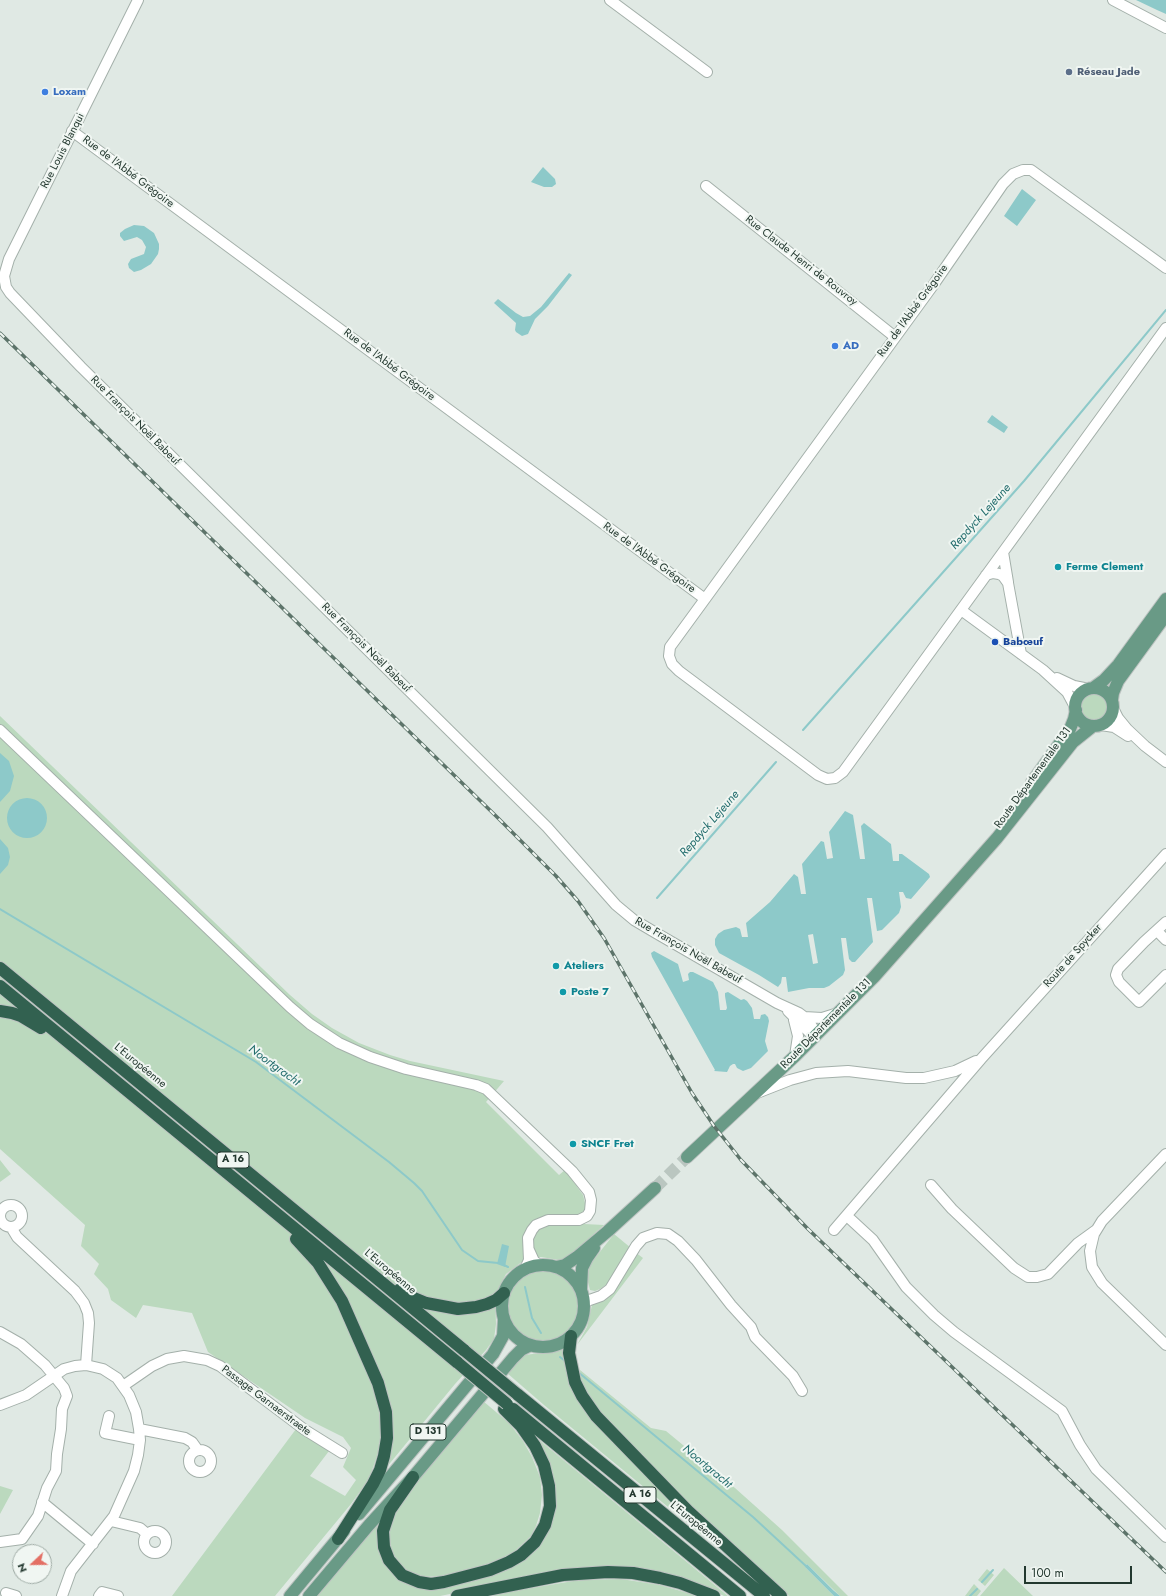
<!DOCTYPE html>
<meta charset="utf-8">
<style>
body{margin:0}
#map{position:relative;width:1166px;height:1596px;overflow:hidden;background:#e0e9e4;font-family:Jost,sans-serif}
canvas{display:block}
.north{position:absolute;left:12px;top:1544px;width:40px;height:40px;box-sizing:border-box;background:#f0f6f2;border:1px solid #9eaaa4;border-radius:50%;rotate:248deg;font-size:11px;font-weight:700;line-height:16px;text-align:center;color:#23382f}
.north::after{content:'';display:block;margin:auto;width:14px;height:18px;background:#e36f64;clip-path:polygon(50% 0,100% 100%,50% 72%,0 100%)}
.scale{position:absolute;left:1024px;top:1566px;width:108px;height:18px;box-sizing:border-box;border:2px solid #23382f;border-top:0;padding-left:5px;font-size:12px;line-height:14px;white-space:nowrap;color:#23382f;-webkit-text-stroke:3px #f0f6f2;paint-order:stroke}
</style>
<div id="map">
<canvas width="1166" height="1596"></canvas>
<div class="north">N</div>
<div class="scale">100 m</div>
</div>
<script>
const ctx = document.querySelector('canvas').getContext('2d');
ctx.lineJoin = 'round';
function fill(path, color) {
  ctx.fillStyle = color;
  ctx.fill(path, 'evenodd');
}
function shape(rows) {
  const path = new Path2D();
  for (const r of rows) {
    if (r.length === 3) {
      path.moveTo(r[0] + r[2], r[1]);
      path.arc(r[0], r[1], r[2], 0, 2 * Math.PI);
      continue;
    }
    path.moveTo(r[0], r[1]);
    for (let i = 2; i < r.length; i += 2) path.lineTo(r[i], r[i + 1]);
  }
  return path;
}
function stroke(path, color, width, dash) {
  ctx.strokeStyle = color;
  ctx.lineWidth = width;
  ctx.lineCap = dash ? 'butt' : 'round';
  ctx.setLineDash(dash || []);
  ctx.stroke(path);
}
function write(font, color, halo, rows, align = 'center') {
  ctx.font = font + ' Jost,sans-serif';
  ctx.lineWidth = 4;
  ctx.setLineDash([]);
  ctx.textBaseline = 'middle';
  ctx.strokeStyle = halo;
  ctx.fillStyle = color;
  for (const [text, x, y, turn = 0] of rows) {
    ctx.save();
    ctx.translate(x, y);
    ctx.rotate((+turn || 0) * Math.PI / 180);
    ctx.textAlign = isNaN(turn) ? turn : align;
    if (halo) ctx.strokeText(text, 0, 0);
    ctx.fillText(text, 0, 0);
    ctx.restore();
  }
}
fill(shape([
 [1094,707,13],
 [0,716,290,995,312,1014,332,1028,359,1043,390,1055,410,1061,504,1081,486,1102,559,1175,565,1170,583,1195,586,1207,584,1211,584,1224,604,1225,574,1252,565,1259,559,1260,541,1257,523,1261,506,1274,495,1295,496,1324,494,1339,486,1350,455,1384,386,1468,382,1442,369,1479,351,1504,275,1596,172,1596,296,1429,329,1451,310,1476,345,1496,356,1480,343,1467,351,1448,343,1437,305,1418,208,1352,192,1313,143,1305,136,1318,111,1300,108,1289,94,1274,99,1264,81,1246,85,1225,0,1149],
 [0,1160,11,1174,0,1182],
 [614,1234,631,1248,619,1269,607,1284,600,1289,595,1291,590,1290,586,1274,588,1267],
 [635,1252,643,1258,577,1345,587,1327,592,1305,608,1295],
 [543,1306,36],
 [562,1348,568,1375,579,1399,741,1567,544,1405,507,1373,524,1355,550,1352],
 [580,1370,651,1428,666,1431,735,1488,782,1530,848,1596,840,1596,807,1564,805,1567,834,1596,789,1596,700,1516,604,1418,586,1394,581,1382],
 [483,1401,509,1423,523,1441,532,1457,540,1477,542,1495,540,1513,536,1526,531,1536,513,1553,487,1564,442,1576,423,1577,413,1575,399,1565,391,1552,389,1537,390,1522,398,1507,444,1447],
 [533,1435,728,1596,724,1596,700,1585,636,1570,460,1592,440,1596,317,1596,379,1523,378,1540,408,1582,508,1568,551,1522],
 [0,1486,13,1490,0,1514],
 [1004,1568,1033,1596,980,1596],
 [987,1569,994,1575,985,1586,978,1580],
 [621,1579,660,1585,698,1596,484,1596,579,1580],
 [974,1584,981,1591,977,1596,965,1596]
]), '#bbd9be');
fill(shape([
 [1136,0,1166,0,1166,14,1157,10],
 [543,167,555,179,556,184,552,187,544,187,531,182],
 [1022,189,1036,200,1017,226,1004,216],
 [134,225,144,226,154,233,159,244,159,249,158,254,151,264,141,270,134,272,129,268,128,264,131,259,144,254,146,247,142,240,137,237,124,241,120,236,120,233,125,229],
 [569,273,572,275,548,306,535,319,528,334,522,336,516,332,515,330,516,323,494,303,498,299,516,313,523,317,530,316,541,307],
 [992,415,1008,427,1004,433,987,422],
 [0,753,9,761,14,776,10,791,0,802],
 [27,818,20],
 [845,811,853,815,860,859,865,859,861,826,864,823,891,844,893,861,899,861,899,854,902,854,929,874,930,877,911,899,906,898,903,892,899,892,901,907,899,913,882,930,877,931,872,898,867,898,873,942,855,962,852,962,849,959,846,938,841,938,845,970,843,975,829,986,824,988,809,988,788,992,786,977,782,977,781,983,778,987,759,975,719,953,715,945,715,939,718,934,724,930,736,927,740,929,742,937,748,937,746,923,770,902,794,874,798,877,801,894,806,894,802,864,821,841,824,842,827,859,833,858,829,832],
 [813,934,818,963,813,964,808,935],
 [0,839,8,848,10,857,8,865,0,874],
 [654,951,678,964,683,982,689,980,688,974,690,972,693,972,713,982,718,992,720,1010,726,1010,727,1008,725,996,725,993,728,992,741,1000,744,999,747,1001,752,1008,754,1019,760,1019,761,1015,765,1014,768,1017,769,1021,765,1041,768,1051,751,1068,743,1071,737,1068,735,1064,733,1064,730,1066,727,1072,714,1071,715,1070,652,957,651,953],
 [502,1244,509,1246,505,1267,497,1264],
 [807,1564,833,1590,840,1596,834,1596,805,1567]
]), '#8dc9c9');
stroke(shape([
 [803,730,1024,481,1166,310],
 [657,898,776,762],
 [0,909,256,1062,389,1162,414,1183,422,1191,462,1250,478,1261,498,1263],
 [504,1265,508,1267],
 [525,1287,532,1318,541,1333],
 [560,1357,565,1361],
 [578,1372,753,1517,807,1567],
 [982,1582,993,1570],
 [970,1596,977,1589]
]), '#8dc9c9', 2);
stroke(shape([
 [655,1188,687,1157]
]), '#bac6c0', 12, [12, 6]);
const minor = shape([
 [138,0,9,259,4,276,6,287,10,293,81,367,547,827,616,905,634,920,656,933,777,1003,799,1013,807,1019,817,1034],
 [610,0,707,72],
 [1113,0,1166,28],
 [72,131,705,599,670,647,669,656,672,664,679,671,818,775,827,779,835,778,843,772,1166,328],
 [706,186,895,337],
 [1003,552,1008,582],
 [986,575,993,573,999,574,1003,576,1008,583,1021,654],
 [705,599,934,284,1003,184,1013,174,1023,170,1031,170,1166,268],
 [961,610,1043,670,1067,692,1075,707],
 [1057,678,1074,686,1089,689],
 [1113,708,1118,718,1127,729,1145,746,1166,762],
 [1101,725,1114,727,1128,736],
 [0,730,290,1007,310,1024,339,1043,370,1057,406,1069,476,1085,486,1089,572,1171,589,1192,591,1200,590,1211,587,1216,579,1220,548,1220,536,1225,532,1230,528,1238,529,1260,525,1269],
 [1166,922,1144,942,1118,969,1116,975,1119,982,1139,1002,1166,975],
 [1157,931,1166,940],
 [788,1011,814,1037],
 [804,1017,822,1018,838,1013],
 [794,1020,798,1036,795,1056],
 [757,1093,790,1080,816,1073,848,1071,906,1078,924,1078,955,1071,976,1061],
 [1166,1154,1102,1221,1094,1234,1090,1251,1092,1267,1102,1283,1166,1345],
 [931,1185,952,1209,1014,1268,1028,1277,1037,1277,1048,1274,1078,1243,1096,1230],
 [11,1216,11],
 [847,1216,873,1240,906,1287,934,1315,954,1332,1062,1411,1080,1445,1096,1469,1166,1537],
 [11,1227,17,1237,75,1291,84,1303,88,1313,89,1323,86,1365],
 [834,1230,981,1059,1166,854],
 [529,1250,534,1261,539,1265],
 [584,1302,601,1296,610,1289,636,1246,643,1238,657,1233,668,1234,678,1241,696,1260,731,1305,751,1327,755,1337,793,1376,802,1391],
 [0,1332,21,1344,45,1365,64,1388,67,1396,62,1409,61,1429,57,1454,56,1471,47,1488,38,1516,22,1539,0,1542],
 [123,1386,152,1366,167,1359,184,1356,207,1360,220,1366,305,1430,342,1453],
 [0,1405,26,1395,64,1369,75,1366,86,1365,103,1369,117,1378,129,1395,136,1412,139,1429,140,1440,138,1455,134,1471,114,1516,71,1571,62,1596],
 [109,1416,105,1433,140,1440],
 [139,1429,185,1438,192,1442,197,1449],
 [200,1461,11],
 [42,1502,93,1544],
 [111,1521,140,1528,147,1534],
 [155,1542,11],
 [6,1593,16,1596],
 [99,1596,102,1592,118,1596]
]);
const major = shape([
 [1094,707,19],
 [1093,688,1104,680,1118,665,1166,599],
 [1112,700,1113,693,1118,681,1166,615],
 [1032,782,1070,729,1074,719,1076,710],
 [687,1157,795,1056,874,977,997,838,1073,742,1093,726],
 [543,1306,41],
 [556,1267,565,1265,577,1257,608,1231,655,1188],
 [581,1290,582,1268,587,1258,594,1248],
 [359,1514,493,1354,503,1336,504,1318],
 [290,1596,344,1531],
 [309,1596,369,1525,413,1477,513,1358,521,1350,531,1345]
]);
const highway = shape([
 [0,968,465,1351],
 [0,986,458,1363],
 [0,1011,12,1013,21,1016,41,1028],
 [296,1239,318,1263,342,1301,378,1383,386,1412,387,1438,384,1456,380,1470,373,1484,338,1539],
 [400,1289,414,1298,426,1303,458,1309,476,1307,487,1304,496,1300,504,1293],
 [571,1336,569,1353,575,1382,582,1396,596,1416,688,1511,781,1596],
 [517,1394,764,1596],
 [513,1409,740,1596],
 [413,1477,390,1510,383,1531,384,1547,389,1560,402,1575,419,1582,431,1584,444,1582,490,1570,509,1562,521,1555,535,1542,545,1525,550,1506,549,1486,544,1465,535,1446,521,1426,504,1409],
 [457,1596,563,1575,608,1572,633,1573,660,1578,680,1583,714,1596]
]);
stroke(minor, '#a4b0aa', 12);
stroke(major, '#bdc3c1', 14);
stroke(highway, '#bdc3c1', 14);
stroke(minor, '#fff', 10);
stroke(major, '#699a86', 12);
stroke(highway, '#326150', 12);
const rail = shape([
 [0,333,498,818,556,876,578,901,604,938,692,1093,714,1126,741,1160,808,1229,1166,1572]
]);
stroke(rail, '#5d746a', 3.5);
stroke(rail, '#f0f6f2', 2, [6]);
const highwayBridge = shape([
 [465,1351,517,1394],
 [458,1363,507,1404]
]);
stroke(highwayBridge, '#bdc3c1', 14, []);
stroke(highwayBridge, '#326150', 12);
for (const [x, y, r, color] of [
 [1069,72,4,"#5c6f8a"],
 [45,92,4,"#3f7fe0"],
 [835,346,4,"#3f7fe0"],
 [1058,567,4,"#0f9aa8"],
 [995,642,4,"#1a4fb4"],
 [556,966,4,"#0f9aa8"],
 [563,992,4,"#0f9aa8"],
 [573,1144,4,"#0f9aa8"]
]) {
  const dot = new Path2D();
  dot.arc(x, y, r, 0, 2 * Math.PI);
  ctx.fillStyle = color;
  ctx.fill(dot);
  stroke(dot, '#f0f6f2', 1.5);
}
for (const [x, y, w] of [
 [233,1160,32],
 [428,1432,36],
 [640,1495,32]
]) {
  const box = new Path2D();
  box.roundRect(x - w / 2, y - 8, w, 16, 3);
  ctx.fillStyle = '#f0f6f2';
  ctx.fill(box);
  stroke(box, '#23382f', 1);
}
write('bold 10px', '#23382f', null, [
 ["A 16",233,1160],
 ["D 131",428,1432],
 ["A 16",640,1495]
]);
write('bold 11px', '#4e5e75', '#f0f6f2', [
 ["Réseau Jade",1077,72]
], 'left');
write('bold 11px', '#366cbe', '#f0f6f2', [
 ["Loxam",53,92],
 ["AD",843,346]
], 'left');
write('11px', '#23382f', '#f0f6f2', [
 ["Rue Louis Blanqui",63,151,-63],
 ["Rue de l'Abbé Grégoire",128,172,37],
 ["Rue Claude Henri de Rouvroy",801,261,38],
 ["Rue de l'Abbé Grégoire",913,311,-54],
 ["Rue de l'Abbé Grégoire",389,365,37],
 ["Rue François Noël Babeuf",135,421,45],
 ["Rue de l'Abbé Grégoire",649,558,36],
 ["Rue François Noël Babeuf",366,648,45],
 ["Route Départementale 131",1033,778,-54],
 ["Rue François Noël Babeuf",688,951,30],
 ["Route de Spycker",1073,956,-48],
 ["Route Départementale 131",826,1024,-45],
 ["L'Européenne",140,1066,39],
 ["L'Européenne",390,1272,40],
 ["Passage Garnaerstraete",266,1401,37],
 ["L'Européenne",696,1524,39]
]);
write('bold 11px', '#0d838f', '#f0f6f2', [
 ["Ferme Clement",1066,567],
 ["Ateliers",564,966],
 ["Poste 7",571,992],
 ["SNCF Fret",581,1144]
], 'left');
write('bold 11px', '#164399', '#f0f6f2', [
 ["Babœuf",1003,642]
], 'left');
write('italic 12px', '#236d6d', '#f0f6f2', [
 ["Repdyck Lejeune",981,517,-48],
 ["Repdyck Lejeune",710,824,-49],
 ["Noortgracht",274,1066,36],
 ["Noortgracht",707,1467,40]
]);
</script>
